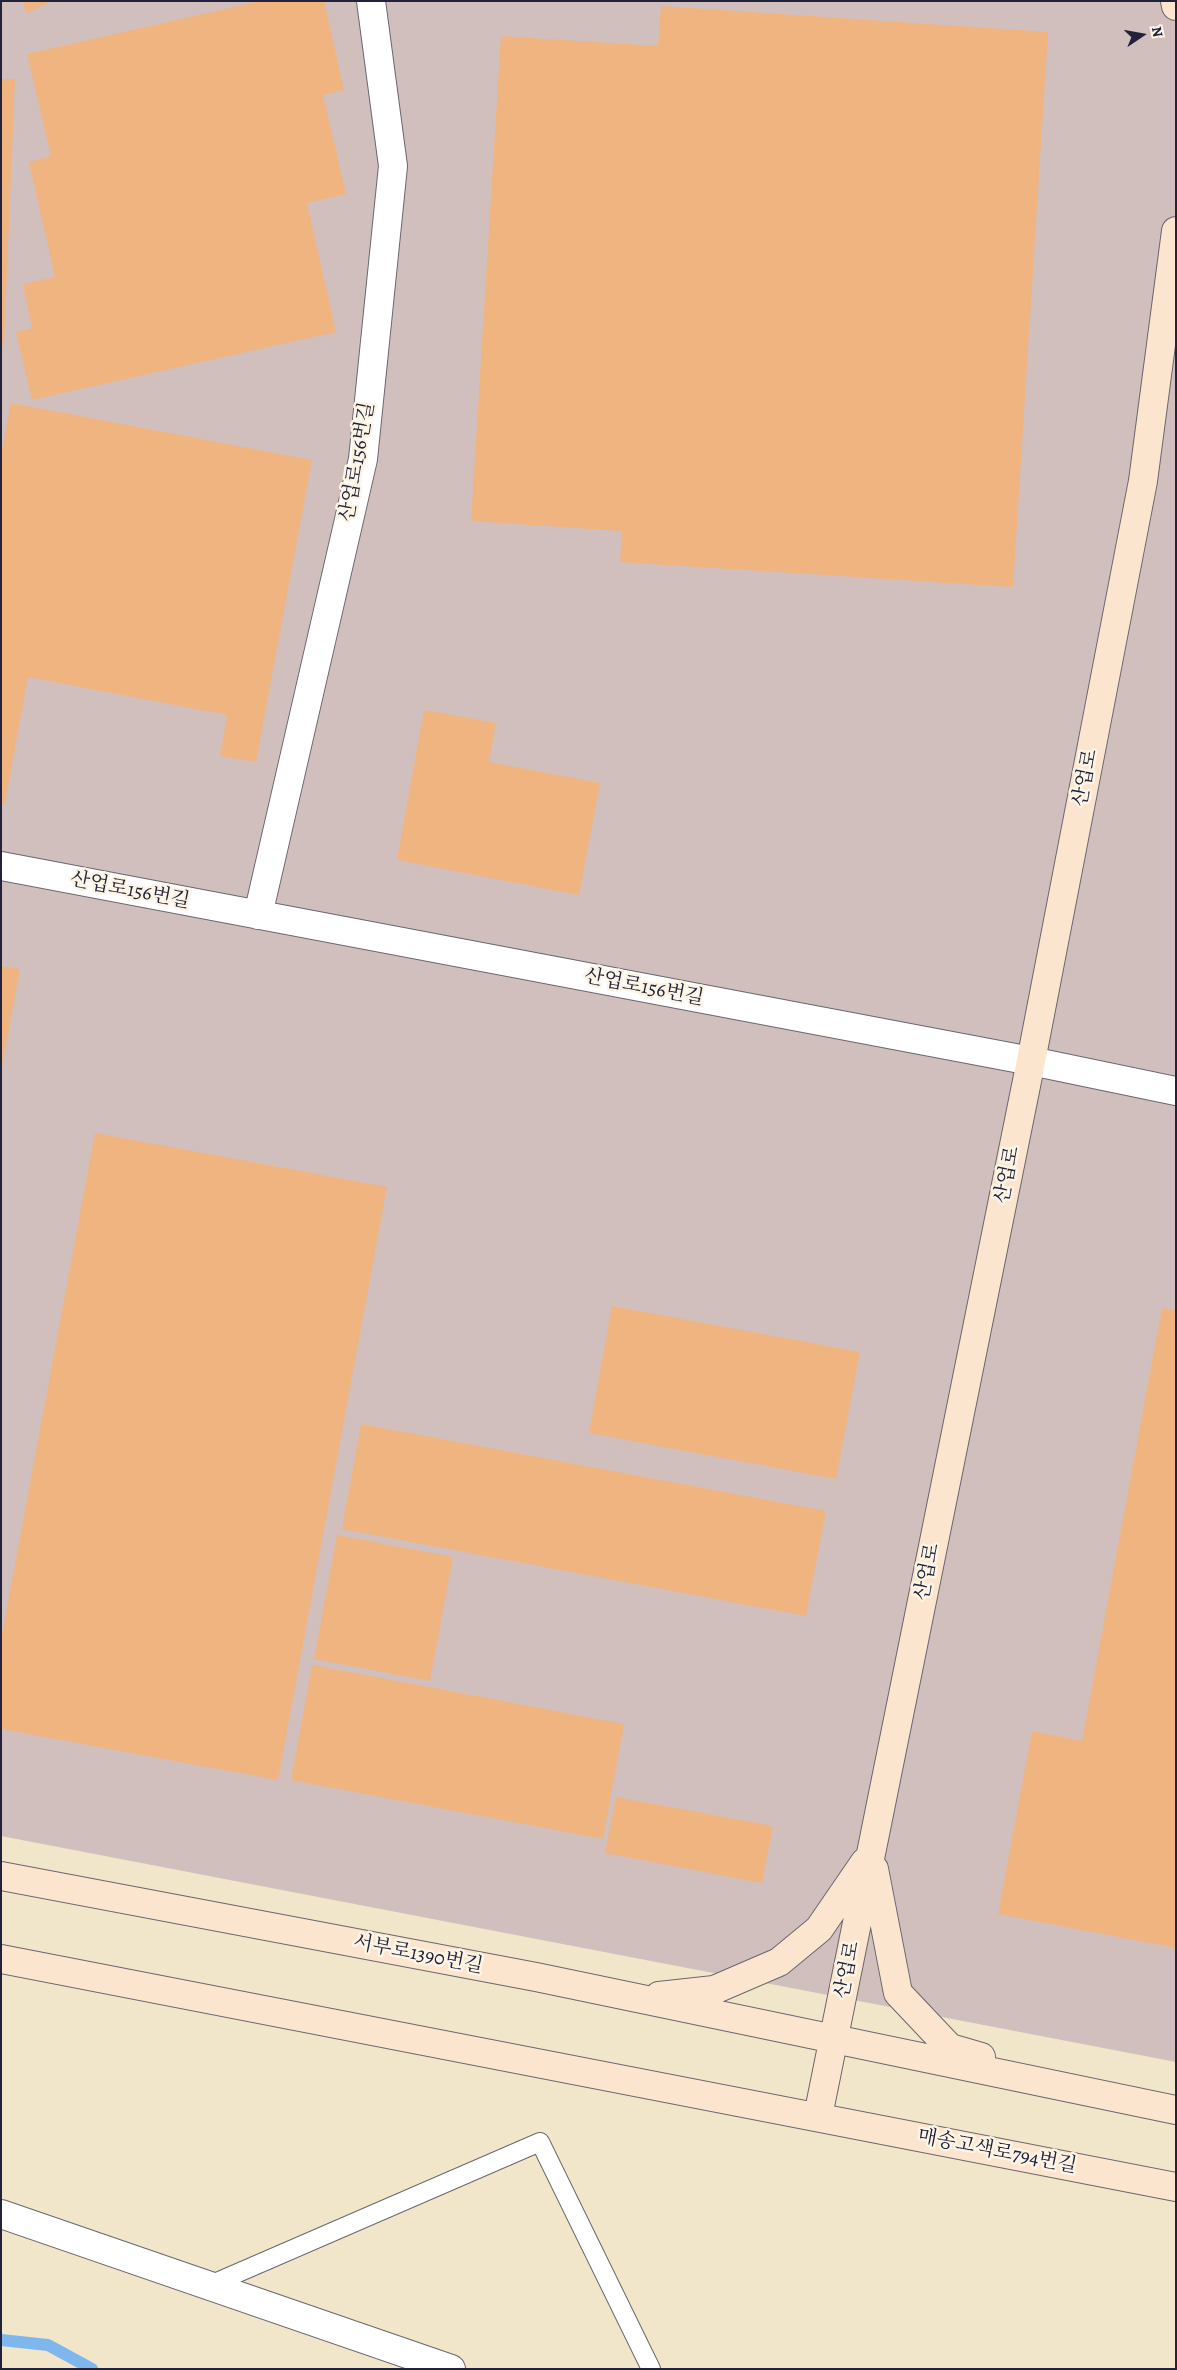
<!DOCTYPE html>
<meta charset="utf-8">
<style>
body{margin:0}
#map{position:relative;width:1177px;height:2370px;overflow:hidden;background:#f1e6c9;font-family:Alegreya,serif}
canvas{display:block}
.frame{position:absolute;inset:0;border:2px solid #22223b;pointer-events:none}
.north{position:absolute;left:1117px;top:10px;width:50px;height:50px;-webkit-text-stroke:4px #fcf5e5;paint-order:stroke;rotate:78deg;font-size:14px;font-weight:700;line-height:20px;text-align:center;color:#22223b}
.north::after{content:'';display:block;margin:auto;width:18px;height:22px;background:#22223b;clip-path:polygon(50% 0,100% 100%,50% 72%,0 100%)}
</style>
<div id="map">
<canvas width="1177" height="2370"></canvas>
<div class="frame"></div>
<div class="north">N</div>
</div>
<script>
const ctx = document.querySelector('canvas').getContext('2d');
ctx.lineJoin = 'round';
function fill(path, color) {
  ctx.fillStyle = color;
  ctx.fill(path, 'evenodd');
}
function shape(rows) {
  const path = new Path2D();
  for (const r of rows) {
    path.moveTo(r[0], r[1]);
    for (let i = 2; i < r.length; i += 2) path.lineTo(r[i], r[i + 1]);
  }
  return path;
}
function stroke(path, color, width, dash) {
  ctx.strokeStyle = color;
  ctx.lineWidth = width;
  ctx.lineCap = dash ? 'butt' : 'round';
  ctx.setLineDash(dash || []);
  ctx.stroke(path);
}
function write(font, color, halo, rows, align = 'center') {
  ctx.font = font + ' Alegreya,"Noto Serif KR",serif';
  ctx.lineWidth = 5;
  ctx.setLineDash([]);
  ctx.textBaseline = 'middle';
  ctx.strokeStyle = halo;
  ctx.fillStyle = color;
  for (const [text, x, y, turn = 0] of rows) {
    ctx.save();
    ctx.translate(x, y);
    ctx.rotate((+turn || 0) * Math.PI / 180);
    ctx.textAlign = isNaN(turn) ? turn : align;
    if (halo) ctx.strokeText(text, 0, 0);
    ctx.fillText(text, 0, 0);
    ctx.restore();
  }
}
fill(shape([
 [1,1,1176,1,1176,2062,1,1836]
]), '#d1bfbd');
stroke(shape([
 [1,2340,48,2345,92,2369]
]), '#7db7ee', 12);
fill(shape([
 [22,1,52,1,27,13],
 [260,1,324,1,344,90,323,95,346,194,307,203,336,332,32,400,16,332,32,328,23,284,55,277,29,162,51,156,27,54],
 [661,6,1048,32,1013,587,620,562,622,531,471,521,501,36,658,46],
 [1,79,15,79,4,346,1,346],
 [11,403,312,460,256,762,220,756,227,715,28,677,5,803,1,803,1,455],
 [424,710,496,723,489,762,600,783,579,895,397,860],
 [1,966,20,969,2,1067,1,1067],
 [95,1133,387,1187,278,1780,1,1729,1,1640],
 [612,1306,860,1352,836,1479,589,1433],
 [1162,1308,1176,1310,1176,1948,998,1914,1032,1731,1082,1741],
 [361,1424,826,1511,806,1616,342,1529],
 [337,1535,453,1557,430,1681,314,1659],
 [312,1665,624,1724,603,1839,291,1780],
 [616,1797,773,1826,762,1883,605,1853]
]), '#f0b481');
const lane = shape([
 [210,2285,540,2142,651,2369]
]);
const street = shape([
 [1,866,1031,1061,1176,1091],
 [258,915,363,459,393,166,371,1],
 [1,2214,451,2369]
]);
const secondary = shape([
 [1175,1,1176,6],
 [874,1869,898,1993,950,2048,981,2057],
 [1,1876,536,1977,1176,2110],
 [1,1959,1176,2187],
 [659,1996,714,1990,779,1962,819,1929,865,1862],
 [818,2116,1031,1061,1143,481,1176,231]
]);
stroke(lane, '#6a676d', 20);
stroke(street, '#6a676d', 30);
stroke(secondary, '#6a676d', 30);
stroke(lane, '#fff', 18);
stroke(street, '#fff', 28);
stroke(secondary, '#fce5cf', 28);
write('20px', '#22223b', '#fcf5e5', [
 ["산업로156번길",358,462,-80],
 ["산업로",1086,778,-79],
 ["산업로156번길",130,891,11],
 ["산업로156번길",644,988,11],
 ["산업로",1008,1175,-79],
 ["산업로",928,1572,-79],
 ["서부로1390번길",418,1955,11],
 ["산업로",848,1970,-79],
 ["매송고색로794번길",997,2152,11]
]);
</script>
